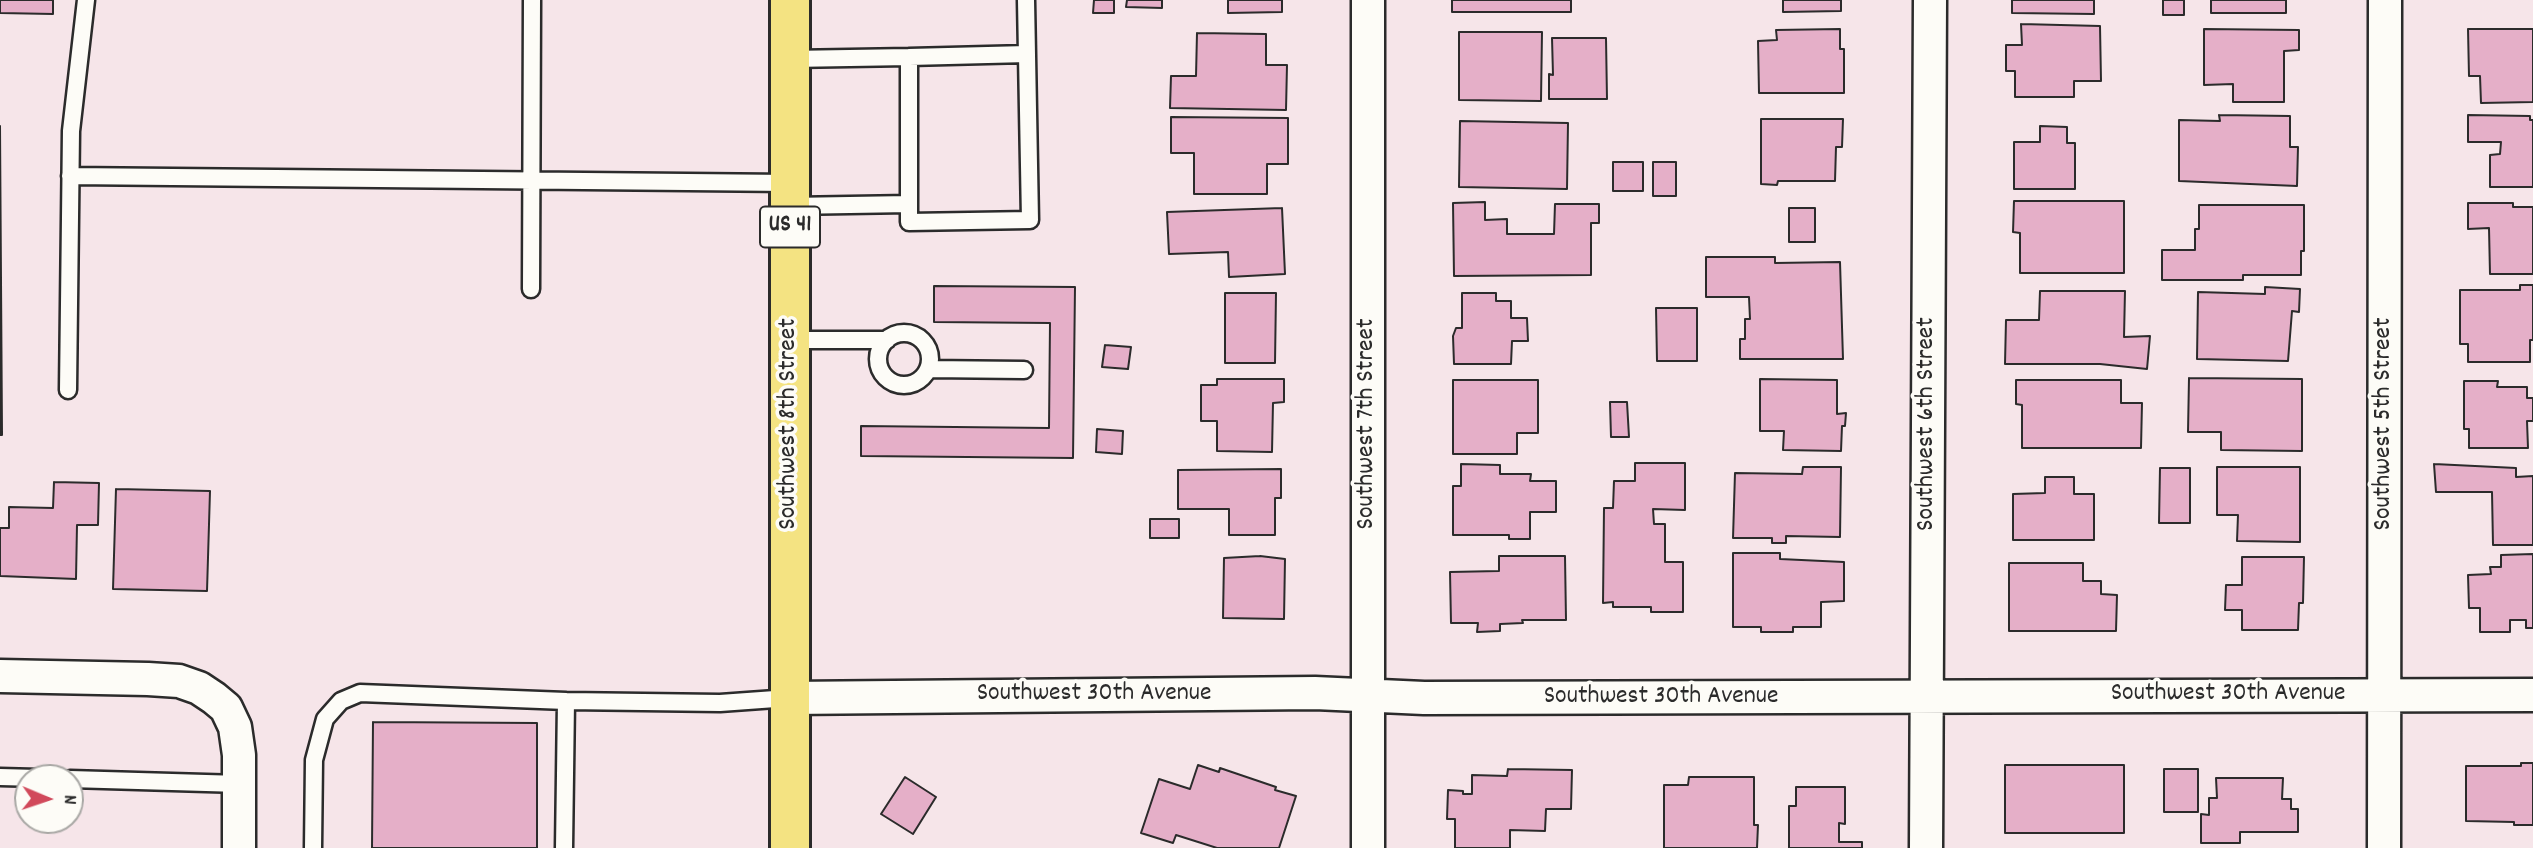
<!DOCTYPE html>
<style>
body{margin:0}
#map{position:relative;width:2533px;height:848px;overflow:hidden;background:#f6e5e9;font-family:Dekko,sans-serif}
canvas{display:block}
.north{position:absolute;left:14px;top:764px;width:70px;height:70px;box-sizing:border-box;background:#fdfcf7;border:2px solid #a9a8a5;border-radius:50%;rotate:92deg;font-size:19px;font-weight:700;line-height:28px;text-align:center;color:#2b2b2b}
.north::after{content:'';display:block;margin:auto;width:24px;height:32px;background:#d1495b;clip-path:polygon(50% 0,100% 100%,50% 72%,0 100%)}
</style>
<div id="map">
<canvas width="2533" height="848"></canvas>
<div class="north">N</div>
</div>
<script>
const ctx = document.querySelector('canvas').getContext('2d');
ctx.lineJoin = 'round';
function fill(path, color) {
  ctx.fillStyle = color;
  ctx.fill(path, 'evenodd');
}
function shape(rows) {
  const path = new Path2D();
  for (const r of rows) {
    if (r.length === 3) {
      path.moveTo(r[0] + r[2], r[1]);
      path.arc(r[0], r[1], r[2], 0, 2 * Math.PI);
      continue;
    }
    path.moveTo(r[0], r[1]);
    for (let i = 2; i < r.length; i += 2) path.lineTo(r[i], r[i + 1]);
  }
  return path;
}
function stroke(path, color, width, dash) {
  ctx.strokeStyle = color;
  ctx.lineWidth = width;
  ctx.lineCap = dash ? 'butt' : 'round';
  ctx.setLineDash(dash || []);
  ctx.stroke(path);
}
function write(font, color, halo, rows, align = 'center') {
  ctx.font = font + ' Dekko,sans-serif';
  ctx.lineWidth = 7;
  ctx.setLineDash([]);
  ctx.textBaseline = 'middle';
  ctx.strokeStyle = halo;
  ctx.fillStyle = color;
  for (const [text, x, y, turn = 0] of rows) {
    ctx.save();
    ctx.translate(x, y);
    ctx.rotate((+turn || 0) * Math.PI / 180);
    ctx.textAlign = isNaN(turn) ? turn : align;
    if (halo) ctx.strokeText(text, 0, 0);
    ctx.fillText(text, 0, 0);
    ctx.restore();
  }
}
const building = shape([
 [0,0,53,0,53,14,0,13,0,0],
 [1094,0,1114,0,1114,13,1093,13,1094,0],
 [1127,0,1162,0,1162,8,1126,7,1127,0],
 [1228,0,1282,0,1282,12,1228,13,1228,0],
 [1452,0,1571,0,1571,12,1452,12,1452,0],
 [1783,0,1841,0,1841,11,1783,12,1783,0],
 [2012,0,2094,0,2094,14,2012,13,2012,0],
 [2163,0,2184,0,2184,15,2163,15,2163,0],
 [2211,0,2286,0,2286,13,2211,13,2211,0],
 [2021,24,2100,26,2101,81,2074,81,2074,97,2015,97,2015,71,2006,71,2006,45,2022,45,2021,24],
 [1840,29,1840,49,1844,49,1844,93,1759,93,1758,41,1777,40,1776,30,1840,29],
 [2204,29,2299,30,2299,50,2284,51,2284,102,2233,102,2233,84,2204,85,2204,29],
 [2468,29,2533,29,2533,102,2481,103,2480,76,2469,76,2468,29],
 [1459,32,1542,32,1541,101,1459,100,1459,32],
 [1197,33,1266,34,1266,65,1287,65,1286,110,1170,108,1171,76,1196,76,1197,33],
 [1552,38,1606,38,1607,99,1549,99,1549,74,1553,75,1552,38],
 [2219,115,2290,116,2290,147,2298,147,2297,186,2179,181,2179,120,2220,121,2219,115],
 [2468,115,2530,116,2530,120,2533,120,2533,187,2490,187,2490,155,2500,154,2501,142,2468,142,2468,115],
 [1171,117,1288,118,1288,164,1267,164,1267,194,1194,194,1194,153,1171,153,1171,117],
 [1761,119,1843,119,1842,147,1836,147,1835,181,1778,181,1777,185,1761,184,1761,119],
 [1460,121,1568,123,1567,189,1459,187,1460,121],
 [0,126,2,435,0,435,0,126],
 [2040,126,2067,127,2067,143,2075,143,2075,189,2014,189,2014,142,2040,142,2040,126],
 [1613,162,1643,162,1643,191,1613,191,1613,162],
 [1653,162,1676,162,1676,196,1653,196,1653,162],
 [2014,201,2124,201,2124,273,2020,273,2020,233,2013,232,2014,201],
 [1485,202,1485,220,1507,219,1507,234,1554,234,1555,204,1599,204,1599,223,1591,223,1591,275,1454,276,1453,203,1485,202],
 [2468,203,2513,203,2513,207,2533,207,2533,274,2490,274,2489,228,2468,229,2468,203],
 [2199,205,2304,205,2304,251,2301,251,2301,275,2243,275,2243,280,2162,280,2162,250,2195,250,2195,229,2199,229,2199,205],
 [1282,208,1285,274,1229,277,1228,252,1169,254,1167,212,1282,208],
 [1789,208,1815,208,1815,242,1789,242,1789,208],
 [1706,257,1775,257,1775,263,1840,262,1843,359,1740,359,1740,339,1745,339,1745,319,1750,319,1749,297,1706,297,1706,257],
 [2520,285,2533,285,2533,340,2530,340,2530,362,2468,362,2468,344,2460,344,2460,290,2520,290,2520,285],
 [934,286,1075,287,1073,458,861,456,861,426,1049,428,1050,323,934,322,934,286],
 [2265,287,2300,289,2299,312,2292,311,2288,361,2197,359,2198,292,2265,294,2265,287],
 [2040,291,2125,291,2124,337,2150,336,2147,369,2100,364,2005,364,2006,320,2039,320,2040,291],
 [1225,293,1276,293,1275,363,1225,363,1225,293],
 [1462,293,1496,293,1496,301,1511,301,1511,318,1527,318,1528,341,1512,341,1511,364,1454,364,1453,336,1456,328,1462,328,1462,293],
 [1656,308,1697,308,1697,361,1657,361,1656,308],
 [1105,345,1131,347,1128,369,1102,367,1105,345],
 [2189,378,2302,379,2302,451,2221,450,2221,432,2188,432,2189,378],
 [1217,379,1284,379,1284,402,1273,403,1272,452,1217,451,1217,421,1201,421,1201,385,1217,385,1217,379],
 [1760,379,1837,380,1837,414,1846,413,1845,426,1842,426,1841,451,1783,450,1784,431,1760,431,1760,379],
 [1453,380,1538,380,1538,433,1517,433,1517,454,1453,454,1453,380],
 [2016,380,2121,380,2121,403,2142,403,2141,448,2022,448,2022,405,2016,404,2016,380],
 [2464,381,2498,381,2497,387,2527,387,2527,398,2533,398,2533,421,2527,421,2528,448,2469,448,2469,429,2464,429,2464,381],
 [1610,402,1627,402,1629,437,1611,437,1610,402],
 [1097,429,1123,431,1122,454,1096,452,1097,429],
 [1635,463,1685,463,1685,510,1653,509,1654,524,1665,524,1665,562,1683,562,1683,612,1651,612,1651,607,1613,607,1613,602,1603,603,1604,508,1613,508,1614,481,1635,481,1635,463],
 [1461,464,1500,465,1500,474,1531,474,1530,481,1556,481,1556,512,1530,512,1530,539,1509,539,1509,535,1453,535,1453,486,1461,486,1461,464],
 [2434,464,2516,468,2516,477,2533,476,2533,545,2493,545,2492,492,2436,492,2434,464],
 [1803,467,1841,467,1840,537,1786,536,1786,543,1772,543,1772,538,1733,538,1735,473,1802,474,1803,467],
 [2217,467,2300,467,2300,542,2237,541,2238,515,2217,515,2217,467],
 [2160,468,2190,468,2190,523,2159,523,2160,468],
 [1281,469,1281,498,1275,498,1275,535,1229,535,1229,509,1178,509,1178,470,1281,469],
 [2045,477,2074,477,2074,494,2094,494,2094,540,2013,540,2013,494,2045,493,2045,477],
 [54,482,99,483,98,525,77,525,76,579,0,576,0,528,9,528,9,507,53,508,54,482],
 [116,489,210,491,207,591,113,589,116,489],
 [1150,519,1179,519,1179,538,1150,538,1150,519],
 [1733,553,1780,553,1780,559,1844,562,1844,601,1821,602,1821,627,1793,627,1793,632,1761,632,1761,627,1733,627,1733,553],
 [2533,554,2533,628,2526,628,2526,620,2510,620,2510,632,2480,632,2480,608,2469,608,2468,575,2491,574,2490,567,2501,567,2501,555,2533,554],
 [1260,556,1285,559,1284,619,1223,618,1224,558,1260,556],
 [1499,556,1565,556,1566,620,1522,620,1523,623,1500,624,1500,631,1477,632,1478,623,1451,623,1450,572,1499,571,1499,556],
 [2242,557,2304,557,2303,603,2299,603,2298,630,2242,630,2242,610,2225,610,2226,585,2242,585,2242,557],
 [2009,563,2083,563,2083,581,2101,581,2101,594,2117,595,2116,631,2009,631,2009,563],
 [373,722,537,723,537,848,372,848,373,722],
 [2521,763,2533,763,2533,825,2514,825,2514,822,2466,821,2466,766,2521,766,2521,763],
 [1198,765,1219,772,1220,768,1276,787,1275,790,1296,796,1279,848,1217,848,1176,835,1173,843,1141,833,1159,779,1190,789,1198,765],
 [2005,765,2124,765,2124,833,2005,833,2005,765],
 [1508,769,1572,770,1571,809,1546,809,1545,831,1510,830,1510,848,1455,848,1455,819,1447,819,1448,790,1463,791,1463,794,1472,794,1472,775,1507,776,1508,769],
 [2164,769,2198,769,2198,812,2164,812,2164,769],
 [905,777,936,797,913,834,881,814,905,777],
 [1689,777,1754,777,1754,825,1758,825,1757,848,1664,848,1664,785,1688,785,1689,777],
 [2216,778,2283,778,2282,799,2291,799,2291,809,2298,809,2298,832,2240,832,2240,843,2201,843,2201,814,2209,815,2209,798,2217,798,2216,778],
 [1796,787,1845,787,1845,824,1839,823,1839,842,1862,842,1862,848,1789,848,1789,806,1796,806,1796,787]
]);
fill(building, '#e5afc8');
stroke(building, '#2b2b2b', 2);
const service = shape([
 [909,57,1027,54],
 [790,59,909,57,909,222,1030,220,1026,0],
 [70,176,790,183],
 [790,206,909,204],
 [531,289,532,0],
 [904,359,26],
 [790,340,887,340],
 [928,369,1024,370],
 [68,390,71,131,86,0],
 [0,777,38,778],
 [70,779,240,784],
 [313,848,314,760,325,719,341,701,360,693,566,701],
 [564,848,566,701,720,703,789,698]
]);
const minor = shape([
 [1368,0,1368,848],
 [0,676,148,679,179,681,199,688,214,698,226,708,235,727,239,755,239,848],
 [789,698,1315,693,1424,698,2533,695],
 [1926,848,1930,0],
 [2384,848,2385,0]
]);
const primary = shape([
 [790,848,790,0]
]);
stroke(service, '#2b2b2b', 21);
stroke(minor, '#2b2b2b', 37);
stroke(primary, '#2b2b2b', 44);
stroke(service, '#fdfcf7', 16);
stroke(minor, '#fdfcf7', 32);
stroke(primary, '#f4e382', 38);
for (const [x, y, w] of [
 [790,227,60]
]) {
  const box = new Path2D();
  box.roundRect(x - w / 2, y - 20.5, w, 41, 5);
  ctx.fillStyle = '#fdfcf7';
  ctx.fill(box);
  stroke(box, '#2b2b2b', 2);
}
write('bold 24px', '#2b2b2b', null, [
 ["US 41",790,227]
]);
write('26px', '#2b2b2b', '#fdfcf7', [
 ["Southwest 8th Street",790,424,-90],
 ["Southwest 7th Street",1368,424,-90],
 ["Southwest 6th Street",1928,424,-90],
 ["Southwest 5th Street",2385,424,-90],
 ["Southwest 30th Avenue",1094,695],
 ["Southwest 30th Avenue",2228,695],
 ["Southwest 30th Avenue",1661,698]
]);
</script>
